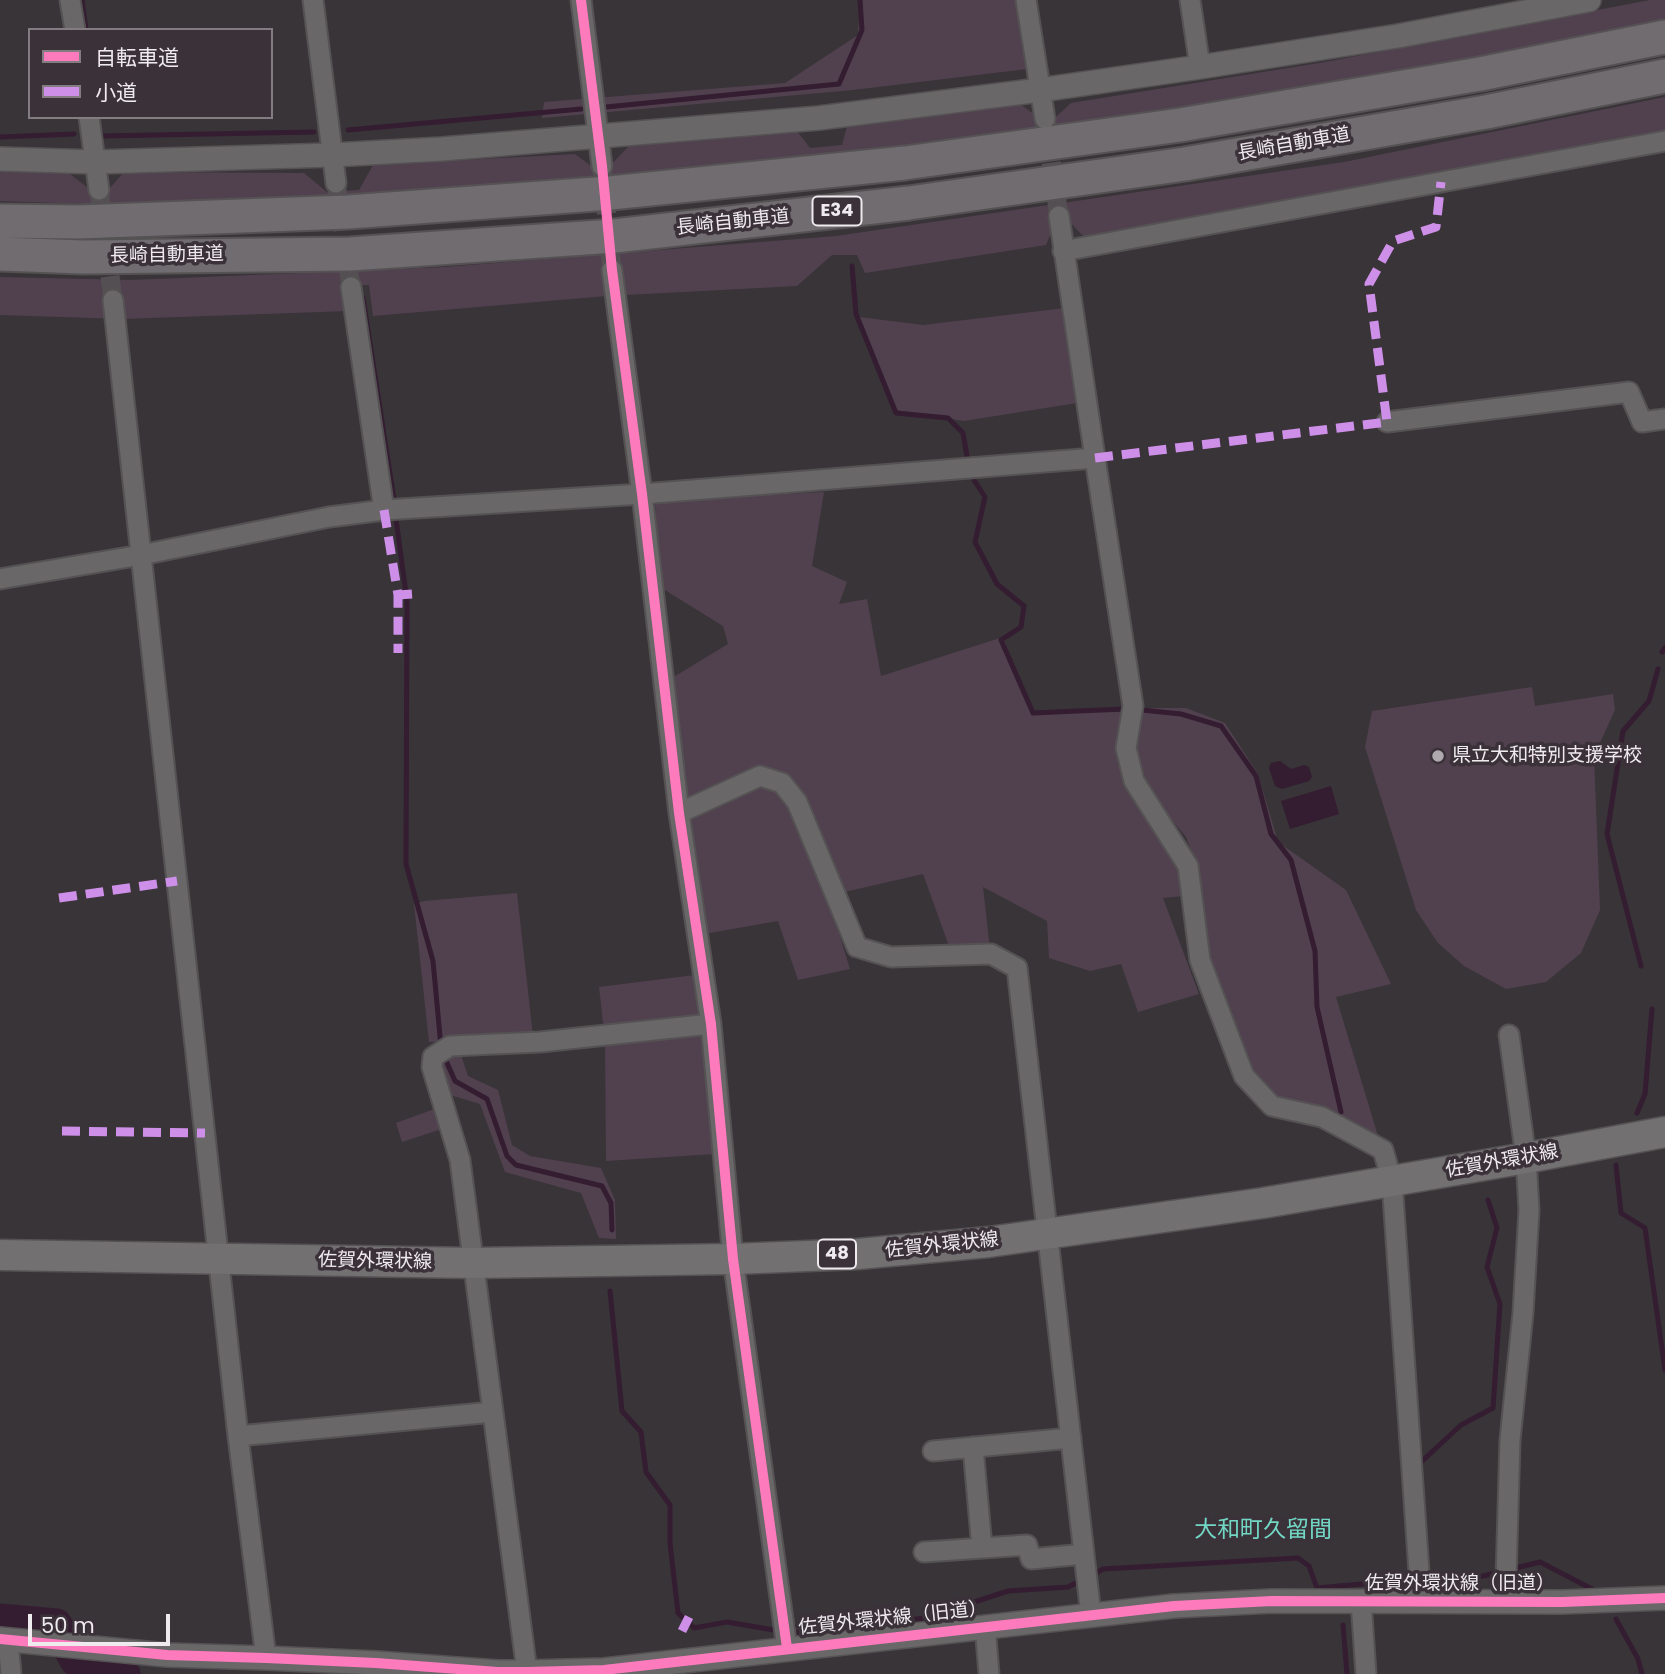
<!DOCTYPE html>
<meta charset="utf-8">
<style>
body{margin:0}
#map{position:relative;width:1665px;height:1674px;overflow:hidden;background:#393438;font-family:Poppins,"Noto Sans JP",sans-serif}
canvas{display:block}
.legend{position:absolute;left:28px;top:28px;width:245px;height:91px;box-sizing:border-box;background:#3b3239;border:2px solid #837c81;margin:0;padding:9px 12px;list-style:none;font-size:21px;color:#efeaee}
.legend li{display:flex;align-items:center;gap:14px;height:35px}
.legend b{width:35px;border:2px solid #837c81}
.scale{position:absolute;left:28px;top:1614px;width:142px;height:32px;box-sizing:border-box;border:4px solid #efeaee;border-top:0;padding-left:9px;font-size:21px;line-height:24px;white-space:nowrap;color:#efeaee;-webkit-text-stroke:5px #3b3239;paint-order:stroke}
</style>
<div id="map">
<canvas width="1665" height="1674"></canvas>
<ul class="legend">
<li><b style="height:9px;background:#fd7abc"></b>自転車道</li>
<li><b style="height:9px;background:#ce8fe9"></b>小道</li>
</ul>
<div class="scale">50 m</div>
</div>
<script>
const ctx = document.querySelector('canvas').getContext('2d');
ctx.lineJoin = 'round';
function fill(path, color) {
  ctx.fillStyle = color;
  ctx.fill(path, 'evenodd');
}
function shape(rows) {
  const path = new Path2D();
  for (const r of rows) {
    path.moveTo(r[0], r[1]);
    for (let i = 2; i < r.length; i += 2) path.lineTo(r[i], r[i + 1]);
  }
  return path;
}
function stroke(path, color, width, dash) {
  ctx.strokeStyle = color;
  ctx.lineWidth = width;
  ctx.lineCap = dash ? 'butt' : 'round';
  ctx.setLineDash(dash || []);
  ctx.stroke(path);
}
function write(font, color, halo, rows, align = 'center') {
  ctx.font = font + ' Poppins,"Noto Sans JP",sans-serif';
  ctx.lineWidth = 7;
  ctx.setLineDash([]);
  ctx.textBaseline = 'middle';
  ctx.strokeStyle = halo;
  ctx.fillStyle = color;
  for (const [text, x, y, turn = 0] of rows) {
    ctx.save();
    ctx.translate(x, y);
    ctx.rotate((+turn || 0) * Math.PI / 180);
    ctx.textAlign = isNaN(turn) ? turn : align;
    if (halo) ctx.strokeText(text, 0, 0);
    ctx.fillText(text, 0, 0);
    ctx.restore();
  }
}
fill(shape([
 [860,0,1017,0,1027,69,853,90,542,118,544,102,785,83,858,35],
 [1650,0,1665,0,1665,25,1120,125,446,196,112,205,0,201,0,171,66,171,101,198,124,172,304,173,327,192,359,190,373,165,575,154,602,174,629,146,797,131,810,148,842,145,848,123,1020,104,1048,124,1071,103,1325,62],
 [1665,97,1665,131,1085,238,1060,212,1046,245,865,273,857,255,832,255,797,286,607,296,373,316,369,285,345,285,349,311,123,319,0,315,0,277,131,280,445,267,836,236,1344,162],
 [1065,308,1077,403,964,421,896,410,859,317,923,325],
 [824,492,812,566,847,582,839,604,867,599,881,676,1003,637,1032,713,1123,712,1121,747,1181,871,1184,896,1163,898,1199,994,1138,1012,1121,964,1090,971,1049,958,1047,921,983,887,990,949,949,946,923,874,840,893,796,794,850,969,798,980,778,921,704,934,672,678,728,644,723,626,660,587,655,501],
 [1532,687,1535,706,1613,694,1615,710,1594,756,1600,910,1581,953,1546,982,1506,989,1464,966,1438,943,1416,910,1365,747,1372,711],
 [1142,708,1186,708,1225,723,1258,774,1278,842,1346,890,1391,984,1336,997,1378,1136,1336,1114,1275,1100,1249,1068,1205,957,1194,858,1186,837,1140,781,1130,746],
 [517,893,533,1036,429,1042,414,904,424,901],
 [695,975,701,1022,604,1031,599,987],
 [702,1032,715,1154,606,1161,605,1043],
 [460,1052,468,1076,498,1090,512,1145,530,1156,601,1168,615,1200,616,1239,599,1238,581,1193,505,1172,480,1104,450,1095,437,1064],
 [437,1108,442,1129,402,1142,396,1123]
]), '#51414f');
fill(shape([
 [1280,761,1291,769,1304,765,1309,767,1312,777,1309,781,1282,789,1275,786,1269,768,1271,763],
 [1331,786,1339,814,1290,829,1281,801]
]), '#341c31');
stroke(shape([
 [82,0,86,30],
 [606,107,839,84,862,30,860,0],
 [348,130,581,109],
 [100,131,101,136,314,132],
 [0,137,74,134],
 [852,266,856,314,896,413,948,418,963,433,968,462],
 [363,298,394,500],
 [974,480,985,497,975,542,997,584,1024,606,1021,627,1001,640,1033,713,1123,709],
 [396,519,407,601,406,864,433,961,441,1047],
 [1662,652,1665,648],
 [1142,710,1181,714,1221,726,1256,776,1271,834,1291,860,1315,951,1317,1007,1341,1112],
 [1641,966,1607,834,1623,731,1649,701,1658,669],
 [444,1056,455,1081,487,1099,507,1156,516,1165,602,1186,611,1203,612,1230],
 [1637,1113,1645,1094,1652,1009],
 [1616,1165,1621,1213,1645,1228,1665,1370],
 [610,1291,622,1411,641,1432,646,1472,670,1505,670,1543,678,1613,694,1628,727,1622,780,1631],
 [1420,1466,1420,1463,1461,1425,1493,1408,1500,1304,1487,1267,1497,1228,1488,1200],
 [1512,1569,1540,1562,1592,1589],
 [1092,1575,1103,1569,1298,1558,1309,1566,1317,1588,1428,1578,1483,1576,1503,1571],
 [1616,1619,1638,1659,1642,1674],
 [1343,1625,1347,1674],
 [789,1632,794,1633,925,1618,1008,1591,1068,1587,1084,1579]
]), '#341c31', 5);
stroke(shape([
 [0,1620,56,1625,76,1660,124,1674]
]), '#341c31', 33);
stroke(shape([
 [1047,134,1059,216],
 [602,166,612,270],
 [336,183,351,287],
 [99,190,113,300]
]), '#544f53', 19, [19, 10]);
const minor = shape([
 [70,0,75,30],
 [313,0,336,183],
 [581,0,602,166],
 [1026,0,1045,119],
 [1190,0,1200,67],
 [89,117,99,190],
 [1063,251,1665,141],
 [612,270,642,494,679,813,711,1024,733,1259,787,1648],
 [351,287,384,510],
 [113,300,238,1436,266,1658],
 [1387,422,1629,392,1642,422,1665,419],
 [1095,458,1133,706,1126,748,1134,781,1188,866,1200,960,1244,1076,1272,1106,1322,1117,1383,1150,1392,1181,1421,1601],
 [0,579,141,555,329,517,384,510,642,494,1095,458,1059,216],
 [679,813,760,776,782,783,797,802,857,947,891,957,991,954,1017,968,1091,1615],
 [238,1436,493,1412],
 [973,1447,982,1548],
 [933,1451,1071,1438],
 [924,1552,1027,1545,1031,1559,1084,1554],
 [1361,1601,1366,1674],
 [1508,1602,1506,1579,1510,1440,1523,1313,1529,1210,1526,1158,1509,1035],
 [985,1626,989,1674],
 [8,1640,11,1674],
 [527,1672,460,1160,432,1067,433,1057,450,1046,540,1042,711,1024]
]);
const tertiary = shape([
 [0,159,96,162,332,155,442,149,819,118,1040,90,1200,67,1398,36,1589,0],
 [0,1639,167,1655,266,1658,376,1663,498,1672,527,1672,604,1670,1174,1606,1272,1601,1562,1602,1665,1598]
]);
const primary = shape([
 [0,1255,473,1263,733,1259,858,1254,989,1242,1263,1203,1526,1158,1665,1132]
]);
const motorway = shape([
 [0,221,78,222,348,212,610,193,905,163,1180,125,1480,74,1665,37],
 [0,254,83,257,350,254,614,236,909,203,1185,164,1486,112,1665,76]
]);
stroke(minor, '#555254', 23);
stroke(tertiary, '#555254', 26);
stroke(primary, '#555254', 33);
stroke(motorway, '#555254', 37);
stroke(minor, '#696768', 19);
stroke(tertiary, '#696768', 23);
stroke(primary, '#737072', 30);
stroke(motorway, '#706c6f', 33);
stroke(shape([
 [1095,458,1387,422,1369,284,1393,241,1436,227,1441,182],
 [384,510,398,595,398,653],
 [398,595,412,594],
 [59,898,177,881],
 [62,1131,205,1133],
 [682,1631,689,1617]
]), '#ce8fe9', 9, [18, 9]);
stroke(shape([
 [581,0,602,166,612,270,642,494,679,813,711,1024,733,1259,787,1648],
 [0,1639,167,1655,266,1658,376,1663,498,1672,527,1672,604,1670,1174,1606,1272,1601,1562,1602,1665,1598]
]), '#fd7abc', 10);
for (const [x, y, r, color] of [
 [1438,756,7,"#afaaae"]
]) {
  const dot = new Path2D();
  dot.arc(x, y, r, 0, 2 * Math.PI);
  ctx.fillStyle = color;
  ctx.fill(dot);
  stroke(dot, '#3b3239', 2.5);
}
for (const [x, y, w] of [
 [837,211,49],
 [837,1254,38]
]) {
  const box = new Path2D();
  box.roundRect(x - w / 2, y - 14.5, w, 29, 5);
  ctx.fillStyle = '#3b3239';
  ctx.fill(box);
  stroke(box, '#efeaee', 2);
}
write('bold 18px', '#efeaee', null, [
 ["E34",837,211],
 ["48",837,1254]
]);
write('19px', '#efeaee', '#3b3239', [
 ["長崎自動車道",1294,145,-10],
 ["長崎自動車道",733,223,-6],
 ["長崎自動車道",167,256,-1],
 ["佐賀外環状線",1502,1162,-10],
 ["佐賀外環状線",942,1246,-6],
 ["佐賀外環状線",375,1262,1],
 ["佐賀外環状線（旧道）",1460,1584],
 ["佐賀外環状線（旧道）",893,1619,-6]
]);
write('19px', '#efeaee', '#3b3239', [
 ["県立大和特別支援学校",1452,756]
], 'left');
write('23px', '#71d7c4', '#3b3239', [
 ["大和町久留間",1263,1531]
]);
</script>
